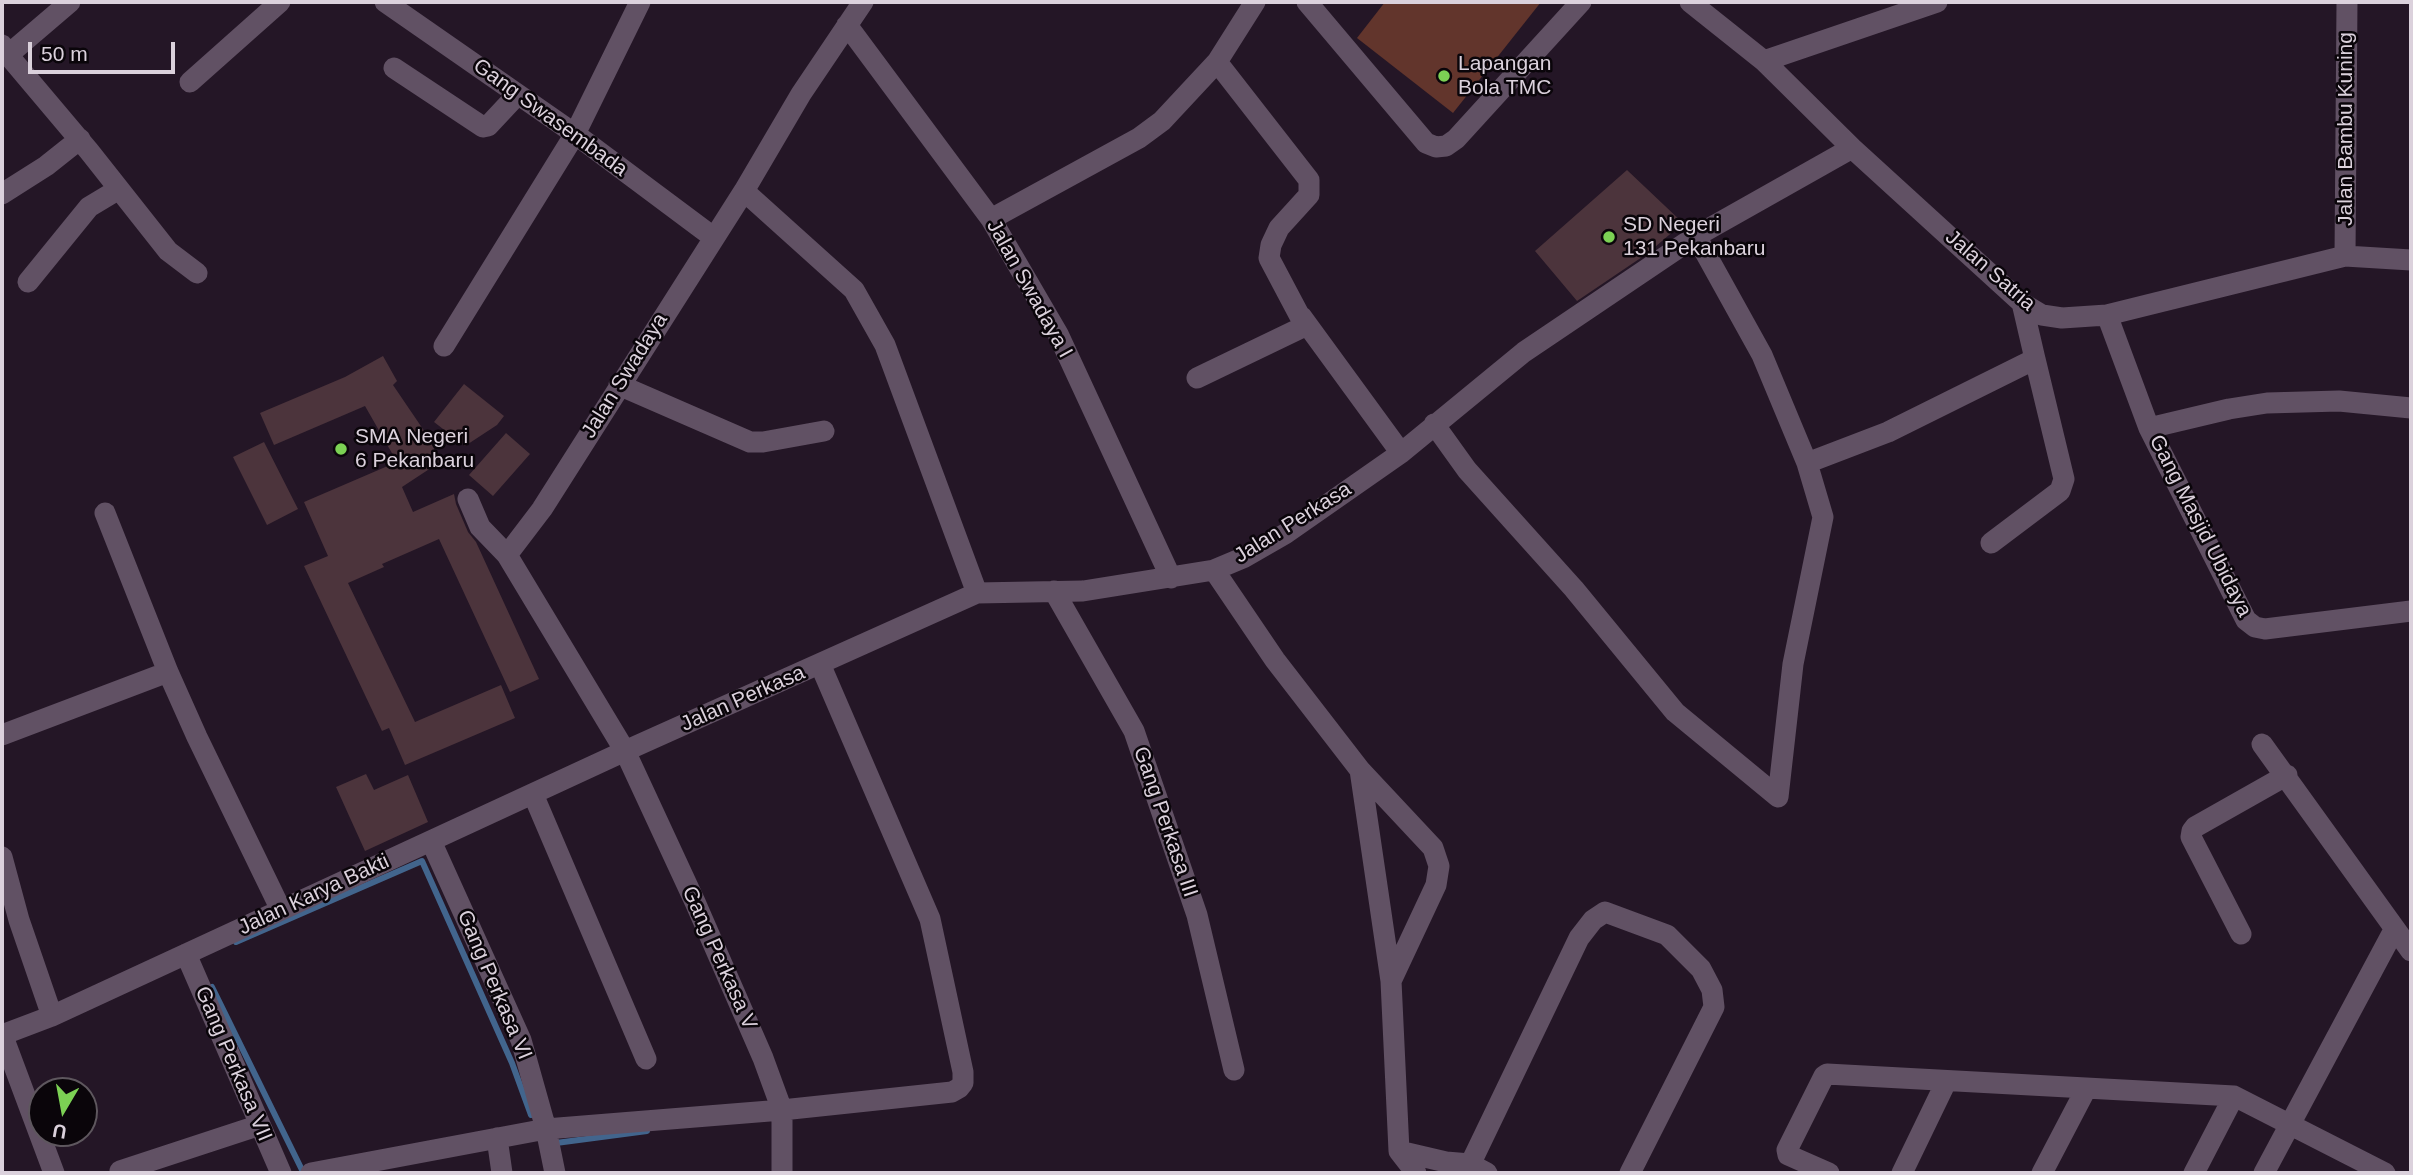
<!DOCTYPE html>
<style>
body{margin:0}
#map{position:relative;width:2413px;height:1175px;overflow:hidden;background:#241626;font-family:Helvetica,sans-serif}
canvas{display:block}
.frame{position:absolute;inset:0;border:4px solid #dbd1dc;pointer-events:none}
.north{position:absolute;left:28px;top:1077px;width:70px;height:70px;box-sizing:border-box;background:#0a050a;border:2px solid #5e575e;border-radius:50%;rotate:190deg;font-size:19px;font-weight:700;line-height:28px;text-align:center;color:#dbd1dc}
.north::after{content:'';display:block;margin:auto;width:24px;height:32px;background:#7cd154;clip-path:polygon(50% 0,100% 100%,50% 72%,0 100%)}
.scale{position:absolute;left:28px;top:42px;width:147px;height:32px;box-sizing:border-box;border:4px solid #dbd1dc;border-top:0;padding-left:9px;font-size:21px;line-height:24px;white-space:nowrap;color:#dbd1dc;-webkit-text-stroke:5px #0a050a;paint-order:stroke}
</style>
<div id="map">
<canvas width="2413" height="1175"></canvas>
<div class="frame"></div>
<div class="north">U</div>
<div class="scale">50 m</div>
</div>
<script>
const ctx = document.querySelector('canvas').getContext('2d');
ctx.lineJoin = 'round';
function fill(path, color) {
  ctx.fillStyle = color;
  ctx.fill(path, 'evenodd');
}
function shape(rows) {
  const path = new Path2D();
  for (const r of rows) {
    path.moveTo(r[0], r[1]);
    for (let i = 2; i < r.length; i += 2) path.lineTo(r[i], r[i + 1]);
  }
  return path;
}
function stroke(path, color, width, dash) {
  ctx.strokeStyle = color;
  ctx.lineWidth = width;
  ctx.lineCap = dash ? 'butt' : 'round';
  ctx.setLineDash(dash || []);
  ctx.stroke(path);
}
function write(font, color, halo, rows, align = 'center') {
  ctx.font = font + ' Helvetica,sans-serif';
  ctx.lineWidth = 5;
  ctx.setLineDash([]);
  ctx.textBaseline = 'middle';
  ctx.strokeStyle = halo;
  ctx.fillStyle = color;
  for (const [text, x, y, turn = 0] of rows) {
    ctx.save();
    ctx.translate(x, y);
    ctx.rotate((+turn || 0) * Math.PI / 180);
    ctx.textAlign = isNaN(turn) ? turn : align;
    if (halo) ctx.strokeText(text, 0, 0);
    ctx.fillText(text, 0, 0);
    ctx.restore();
  }
}
fill(shape([
 [1385,2,1541,2,1453,113,1357,38]
]), '#62352c');
stroke(shape([
 [236,942,422,861,512,1063,531,1115],
 [212,987,303,1172,307,1171],
 [556,1143,647,1131]
]), '#42658d', 6);
fill(shape([
 [1627,170,1683,223,1648,253,1577,301,1535,251],
 [383,356,397,381,393,385,429,438,440,462,402,487,413,512,454,494,456,504,468,532,476,542,539,679,510,692,439,539,382,564,384,567,348,583,415,722,501,685,515,718,405,765,389,728,382,731,304,566,328,556,304,502,397,462,365,406,274,445,260,413,345,377],
 [464,384,504,416,497,425,465,446,434,422],
 [506,433,530,454,493,496,469,475],
 [264,442,298,509,267,525,233,457],
 [366,774,374,790,408,775,428,822,365,851,336,787]
]), '#4c343c');
stroke(shape([
 [385,2,575,134,713,237],
 [1307,2,1426,143,1436,147,1446,146,1456,139,1581,2],
 [1690,2,1764,61,1852,148,2022,303,2042,315,2062,318,2107,315,2345,256,2411,260],
 [847,25,991,219,1058,334,1171,578],
 [2,45,8,55,89,151,168,251,197,273],
 [8,55,70,2],
 [1764,61,1937,2],
 [394,68,483,127,488,126,517,95],
 [190,82,280,2],
 [744,191,854,290,885,345,977,593],
 [2,194,46,166,80,139],
 [991,219,1139,138,1162,121,1217,62,1255,2],
 [1696,236,1762,355,1807,463,1823,517,1793,664,1778,797],
 [2345,256,2347,2],
 [28,282,89,207,119,189],
 [2107,315,2149,428,2246,620,2255,627,2265,629,2411,611],
 [1301,316,1401,453],
 [444,346,575,134,640,2],
 [1197,378,1305,326,1269,258,1271,245,1279,228,1309,195,1309,180,1217,62],
 [619,385,750,442,763,442,824,431],
 [1434,424,1467,470,1574,589,1675,712,1778,797],
 [2149,428,2229,409,2267,403,2339,401,2411,408],
 [1807,463,1888,432,2035,359,2022,303],
 [468,499,480,527,507,555],
 [105,513,168,672,197,737,281,910],
 [1991,543,2060,491,2064,479,2035,359],
 [1214,570,1275,660,1360,770,1433,848,1439,866,1436,885,1391,981],
 [1054,591,1134,731,1197,915,1234,1070],
 [2,735,168,672],
 [2262,744,2411,951],
 [1360,770,1391,981,1399,1151,1416,1173],
 [533,794,646,1059],
 [431,841,521,1040,546,1129,555,1173],
 [2,857,19,920,52,1016],
 [2241,934,2191,837,2192,831,2195,827,2287,775],
 [186,954,281,1173],
 [2,1034,54,1173],
 [2,1035,52,1016,625,751,977,593,1083,591,1214,570,1245,557,1285,534,1401,453,1524,352,1696,236,1852,148],
 [497,1138,502,1173],
 [1399,1151,1446,1162,1470,1164,1487,1173],
 [120,1171,260,1125],
 [311,1173,546,1129,782,1110,952,1092,959,1088,963,1083,963,1072,930,919,820,664],
 [782,1173,782,1110,763,1058,695,902,625,751,507,555,542,509,744,191,801,94,863,2],
 [1466,1173,1579,938,1593,920,1605,912,1667,935,1701,969,1712,990,1714,1007,1630,1173],
 [1829,1173,1788,1155,1787,1150,1824,1076,1827,1074,2234,1096,2385,1173],
 [1902,1173,1946,1082],
 [2042,1173,2086,1089],
 [2194,1173,2234,1096],
 [2264,1173,2394,930]
]), '#615164', 21);
for (const [x, y, r, color] of [
 [1444,76,7,"#7cd154"],
 [1609,237,7,"#7cd154"],
 [341,449,7,"#7cd154"]
]) {
  const dot = new Path2D();
  dot.arc(x, y, r, 0, 2 * Math.PI);
  ctx.fillStyle = color;
  ctx.fill(dot);
  stroke(dot, '#0a050a', 2.5);
}
write('21px', '#dbd1dc', '#0a050a', [
 ["Lapangan",1458,64],
 ["Bola TMC",1458,88],
 ["SD Negeri",1623,225],
 ["131 Pekanbaru",1623,249],
 ["SMA Negeri",355,437],
 ["6 Pekanbaru",355,461]
], 'left');
write('21px', '#dbd1dc', '#0a050a', [
 ["Gang Swasembada",550,118,36],
 ["Jalan Bambu Kuning",2346,129,-90],
 ["Jalan Satria",1990,271,41],
 ["Jalan Swadaya I",1029,289,61],
 ["Jalan Swadaya",625,376,-58],
 ["Jalan Perkasa",1293,523,-32],
 ["Gang Masjid Ubidaya",2200,526,63],
 ["Jalan Perkasa",743,699,-24],
 ["Gang Perkasa III",1165,822,71],
 ["Jalan Karya Bakti",314,895,-25],
 ["Gang Perkasa V",719,958,66],
 ["Gang Perkasa VI",494,985,67],
 ["Gang Perkasa VII",233,1064,67]
]);
</script>
